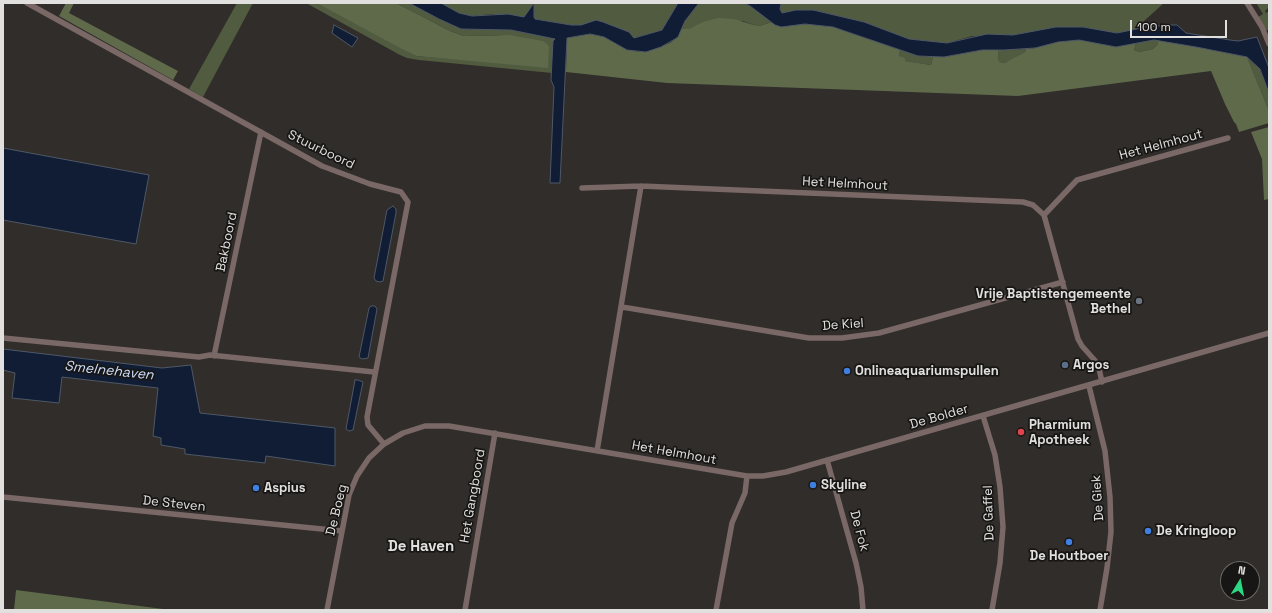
<!DOCTYPE html>
<style>
body{margin:0}
#map{position:relative;width:1272px;height:613px;overflow:hidden;background:#302d2a;font-family:"Space Grotesk",sans-serif}
canvas{display:block}
.frame{position:absolute;inset:0;border:4px solid #e2e0de;pointer-events:none}
.north{position:absolute;left:1220px;top:561px;width:40px;height:40px;box-sizing:border-box;background:#171614;border:1px solid #686765;border-radius:50%;rotate:10deg;font-size:11px;font-weight:700;line-height:16px;text-align:center;color:#e2e0de}
.north::after{content:'';display:block;margin:auto;width:14px;height:18px;background:#2bd884;clip-path:polygon(50% 0,100% 100%,50% 72%,0 100%)}
.scale{position:absolute;left:1130px;top:20px;width:97px;height:18px;box-sizing:border-box;border:2px solid #e2e0de;border-top:0;padding-left:5px;font-size:12px;line-height:14px;white-space:nowrap;color:#e2e0de;-webkit-text-stroke:3px #171614;paint-order:stroke}
</style>
<div id="map">
<canvas width="1272" height="613"></canvas>
<div class="frame"></div>
<div class="north">N</div>
<div class="scale">100 m</div>
</div>
<script>
const ctx = document.querySelector('canvas').getContext('2d');
ctx.lineJoin = 'round';
function fill(path, color) {
  ctx.fillStyle = color;
  ctx.fill(path, 'evenodd');
}
function shape(rows) {
  const path = new Path2D();
  for (const r of rows) {
    path.moveTo(r[0], r[1]);
    for (let i = 2; i < r.length; i += 2) path.lineTo(r[i], r[i + 1]);
  }
  return path;
}
function stroke(path, color, width, dash) {
  ctx.strokeStyle = color;
  ctx.lineWidth = width;
  ctx.lineCap = dash ? 'butt' : 'round';
  ctx.setLineDash(dash || []);
  ctx.stroke(path);
}
function write(font, color, halo, rows, align = 'center') {
  ctx.font = font + ' "Space Grotesk",sans-serif';
  ctx.lineWidth = 3.5;
  ctx.setLineDash([]);
  ctx.textBaseline = 'middle';
  ctx.strokeStyle = halo;
  ctx.fillStyle = color;
  for (const [text, x, y, turn = 0] of rows) {
    ctx.save();
    ctx.translate(x, y);
    ctx.rotate((+turn || 0) * Math.PI / 180);
    ctx.textAlign = isNaN(turn) ? turn : align;
    if (halo) ctx.strokeText(text, 0, 0);
    ctx.fillText(text, 0, 0);
    ctx.restore();
  }
}
fill(shape([
 [237,3,253,3,203,97,189,89],
 [306,3,316,3,416,56,466,60,503,35,464,36,459,34,450,31,396,3,409,3,439,19,461,29,511,30,556,39,553,41,552,73,419,60,407,58,400,55],
 [434,3,678,3,662,30,634,38,585,27,492,14,472,16,459,13],
 [699,3,744,3,750,6,772,22,759,26,754,25,743,21,694,27,689,29,681,29,685,21],
 [781,3,1164,3,1133,31,1124,33,1107,32,1083,27,1056,27,1013,35,972,36,947,43,909,39,864,22,814,10,796,10,782,13,780,9],
 [1256,3,1269,3,1269,7,1265,11,1266,13,1269,11,1269,30,1266,30,1258,17,1263,14],
 [1148,40,1158,40,1158,44,1153,49,1139,52,1134,50,1136,43],
 [1026,49,1025,52,1011,61,1005,63,999,62,998,54,999,50],
 [900,50,918,56,933,57,931,65,904,61,899,56],
 [1247,57,1260,69,1269,93,1269,111]
]), '#515b3f');
fill(shape([
 [66,3,74,3,69,13,178,71,173,80,59,16],
 [316,3,396,3,450,31,464,36,509,35,543,41,547,44,549,47,548,68,416,56,400,48],
 [718,18,734,19,754,25,759,26,772,22,781,27,805,24,833,27,900,50,899,56,905,58,905,61,931,65,933,57,956,55,982,50,991,49,999,50,998,54,999,62,1005,63,1025,52,1026,49,1035,48,1058,42,1079,40,1116,47,1136,43,1134,50,1139,52,1153,49,1158,44,1158,40,1196,47,1247,57,1269,111,1269,123,1239,132,1236,124,1234,122,1225,104,1211,71,1018,96,667,83,566,72,567,38,590,34,595,35,604,37,633,51,646,52,670,43,678,37,681,29,689,29,703,22],
 [1269,127,1269,199,1264,200,1262,159,1251,132],
 [16,590,163,609,164,610,14,610]
]), '#5f6a4b');
const water = shape([
 [409,3,441,3,459,13,472,16,508,14,524,17,534,3,534,17,535,19,571,25,581,25,596,20,603,22,629,32,634,38,662,30,678,3,699,3,685,21,678,37,675,39,661,47,646,52,627,50,604,37,595,35,590,34,567,38,560,183,550,183,554,87,551,80,553,41,555,39,511,30,461,29,439,19,409,3],
 [744,3,781,3,780,9,782,13,796,10,813,10,864,22,909,39,947,43,987,34,1013,35,1056,27,1083,27,1117,33,1146,27,1171,25,1177,25,1186,33,1230,40,1238,41,1257,37,1269,68,1269,93,1260,69,1247,57,1196,47,1154,40,1116,47,1079,40,1058,42,1035,48,1004,50,982,50,944,57,918,56,833,27,805,24,781,27,775,25,750,6,744,3],
 [334,25,358,38,352,47,332,33,334,25],
 [3,148,149,175,136,244,3,220,3,148],
 [393,206,396,209,396,213,383,281,380,282,376,281,374,278,387,210,393,206],
 [371,306,375,306,377,309,368,358,362,359,359,357,369,308,371,306],
 [3,349,162,368,191,365,200,413,335,428,335,466,266,456,265,463,185,454,185,449,161,445,161,438,153,436,158,388,62,377,59,403,12,398,15,373,3,370,3,349],
 [355,380,358,380,363,382,353,430,349,431,346,429,355,380]
]);
fill(water, '#101d34');
stroke(water, '#4f5867', 1);
stroke(shape([
 [27,3,322,166,370,184,401,192,408,202,367,417,368,425,384,444],
 [1247,3,1262,27,1269,44],
 [582,188,641,186,1023,202,1033,205,1044,215,1078,339,1082,346,1098,364,1102,382],
 [1044,215,1077,180,1228,138],
 [622,307,809,338,842,338,879,333,1063,282],
 [3,338,199,357,210,355,374,372],
 [214,356,261,132],
 [1089,386,1105,451,1110,497,1111,532,1107,568,1100,610],
 [983,416,995,455,1000,487,1003,527,1000,563,992,610],
 [597,451,641,186],
 [827,460,856,563,861,587,863,610],
 [3,497,342,531],
 [327,610,349,495,357,476,369,458,384,444,403,433,425,426,449,426,747,476],
 [465,610,495,433],
 [716,610,732,523,745,493,747,476,763,476,786,472,1269,333]
]), '#796865', 5.5);
for (const [x, y, r, color] of [
 [1139,301,4,"#6b7280"],
 [1065,365,4,"#5c6f8a"],
 [847,371,4,"#3f7fe0"],
 [1021,432,4,"#e0444e"],
 [813,485,4,"#3f7fe0"],
 [256,488,4,"#3f7fe0"],
 [1148,531,4,"#3f7fe0"],
 [1069,542,4,"#3f7fe0"]
]) {
  const dot = new Path2D();
  dot.arc(x, y, r, 0, 2 * Math.PI);
  ctx.fillStyle = color;
  ctx.fill(dot);
  stroke(dot, '#171614', 1.5);
}
write('13px', '#e2e0de', '#171614', [
 ["Het Helmhout",1161,145,-15],
 ["Stuurboord",321,150,26],
 ["Het Helmhout",845,184,3],
 ["Bakboord",227,242,-78],
 ["De Kiel",843,325,-4],
 ["De Bolder",939,417,-16],
 ["Het Helmhout",674,453,10],
 ["Het Gangboord",473,496,-80],
 ["De Giek",1098,498,-94],
 ["De Steven",174,504,6],
 ["De Boeg",337,510,-76],
 ["De Gaffel",989,513,-92],
 ["De Fok",859,531,75]
]);
write('bold 13px', '#e2e0de', '#171614', [
 ["Vrije Baptistengemeente",1131,294,"right"],
 ["Bethel",1131,309,"right"],
 ["Argos",1073,365],
 ["Onlineaquariumspullen",855,371],
 ["Pharmium",1029,425],
 ["Apotheek",1029,440],
 ["Skyline",821,485],
 ["Aspius",264,488],
 ["De Kringloop",1156,531],
 ["De Houtboer",1069,556,"center"]
], 'left');
write('italic 14px', '#cadcfb', '#171614', [
 ["Smelnehaven",109,371,6]
]);
write('bold 15px', '#e2e0de', '#171614', [
 ["De Haven",421,547]
]);
</script>
